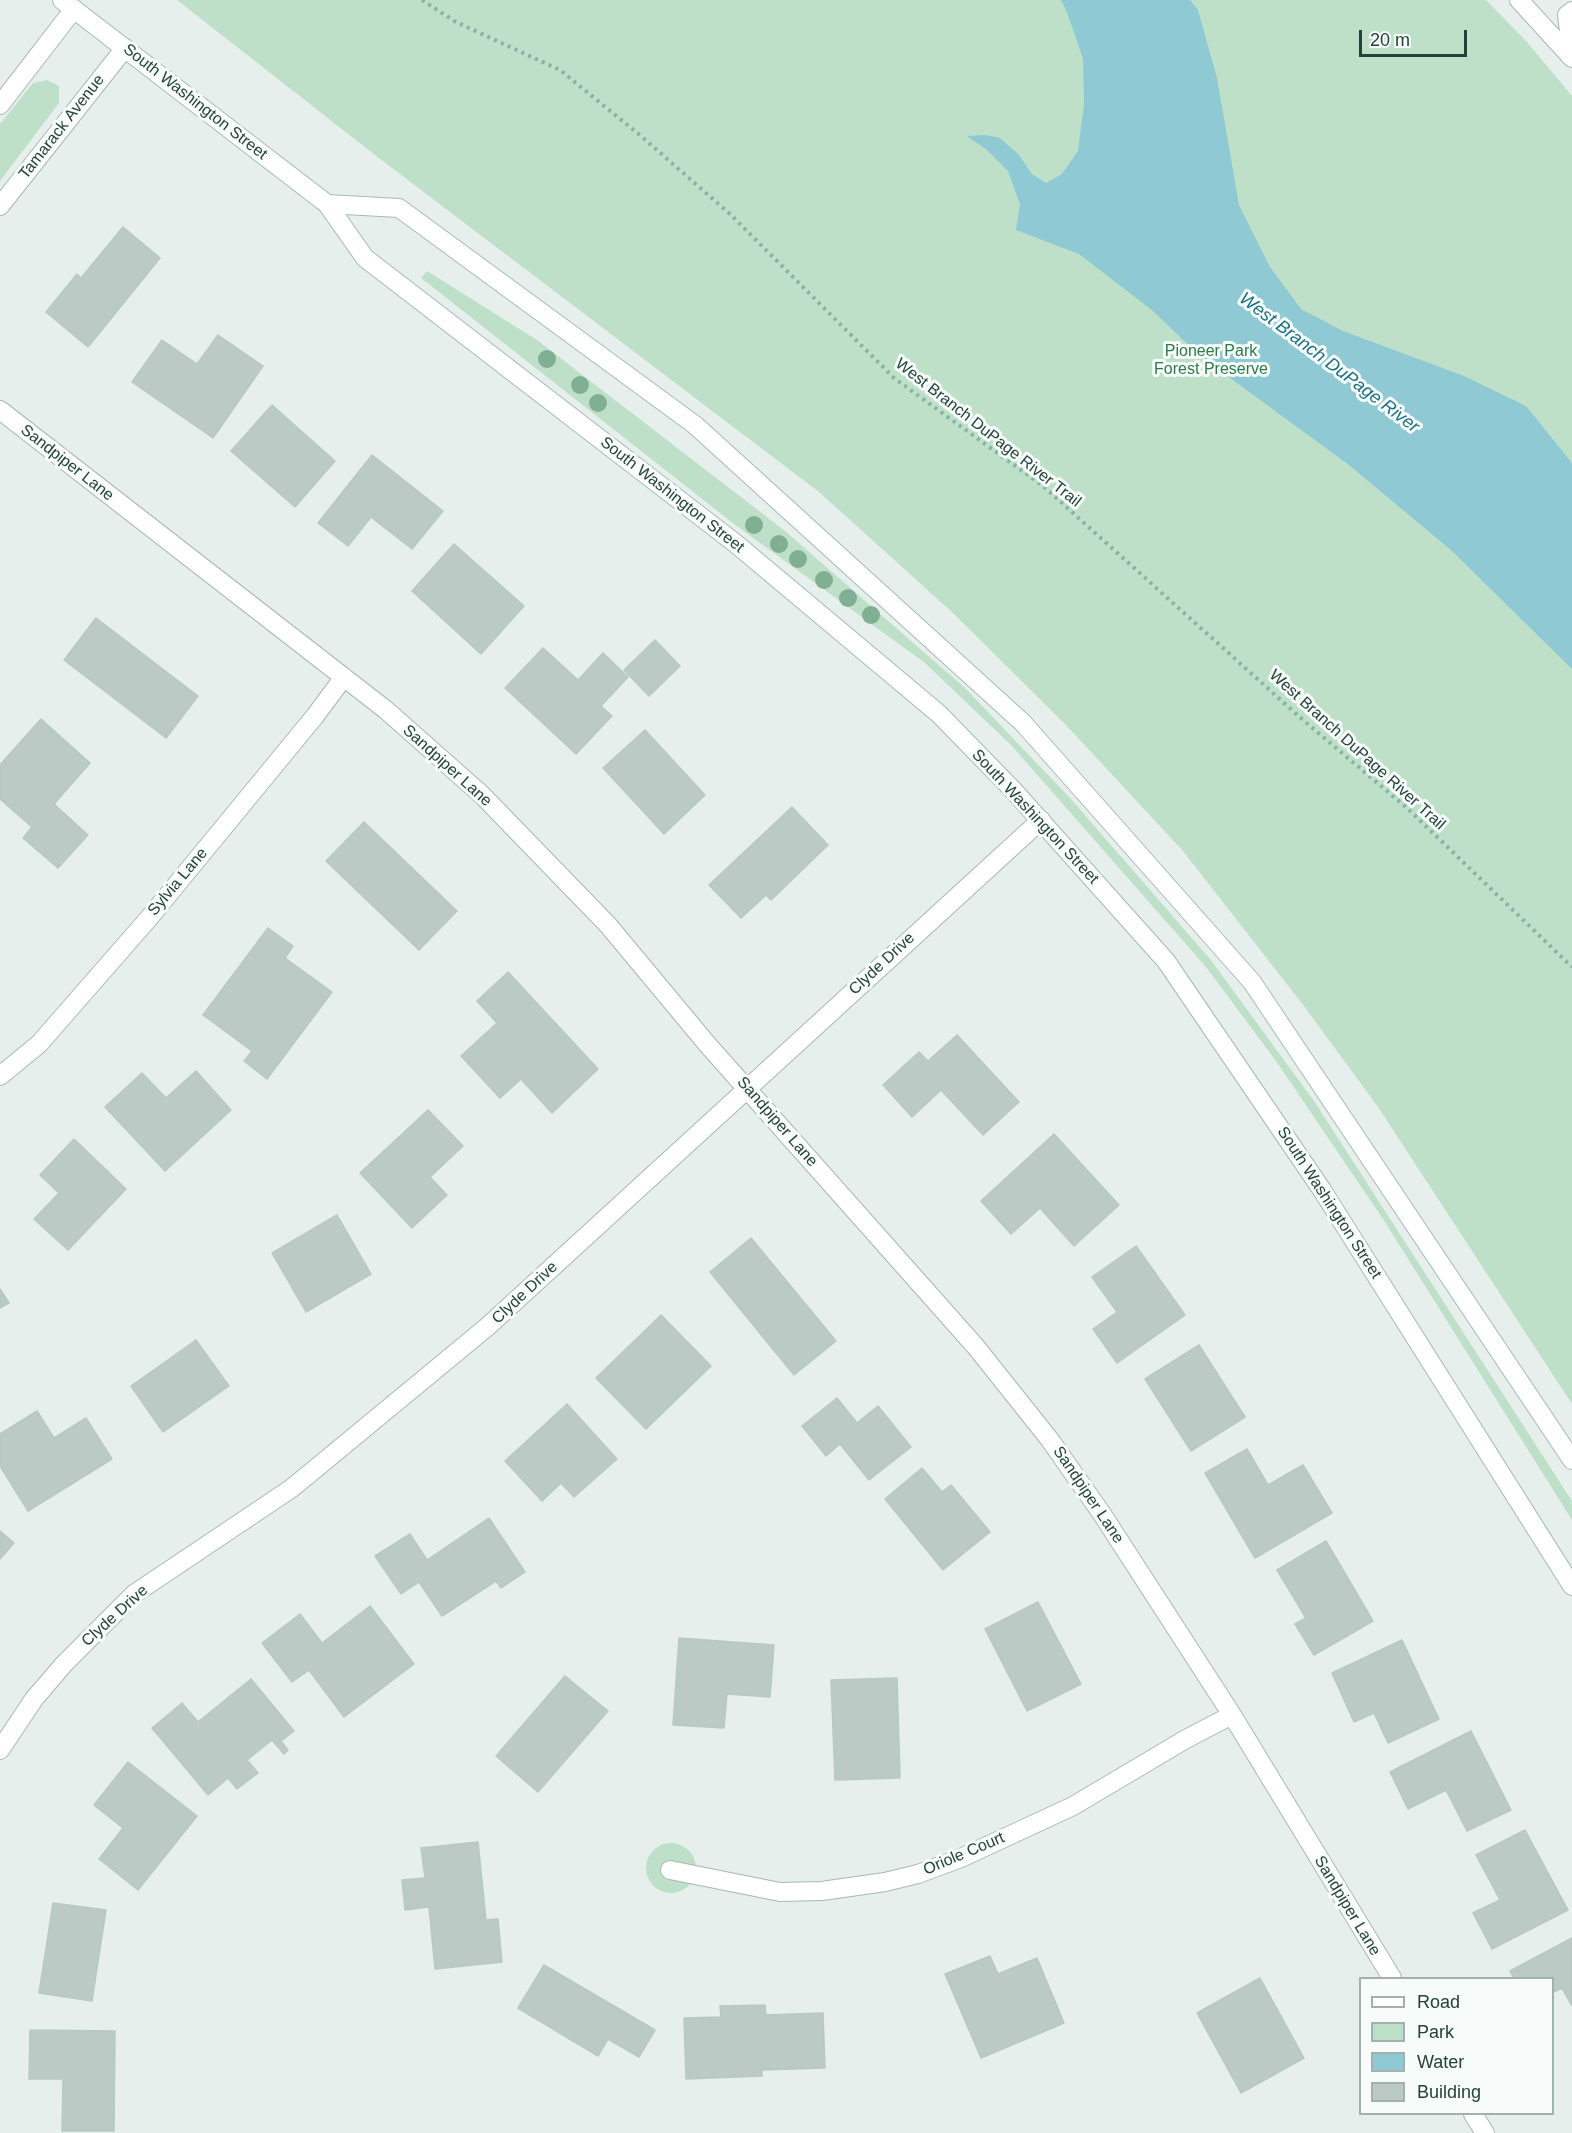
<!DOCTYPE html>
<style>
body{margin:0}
#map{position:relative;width:1572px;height:2133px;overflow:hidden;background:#e6efeb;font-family:Arial,sans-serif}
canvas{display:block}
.legend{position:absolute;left:1359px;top:1977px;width:195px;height:138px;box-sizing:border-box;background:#f7fbf9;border:2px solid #a3b1ad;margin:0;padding:8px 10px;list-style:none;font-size:18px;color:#24423a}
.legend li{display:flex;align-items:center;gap:12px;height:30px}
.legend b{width:30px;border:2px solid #a3b1ad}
.scale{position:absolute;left:1359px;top:30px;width:108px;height:27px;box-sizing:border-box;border:3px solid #24423a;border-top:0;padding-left:8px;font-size:18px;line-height:21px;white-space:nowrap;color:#24423a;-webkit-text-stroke:4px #f7fbf9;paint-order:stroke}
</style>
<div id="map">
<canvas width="1572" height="2133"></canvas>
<ul class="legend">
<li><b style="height:8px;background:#fff"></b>Road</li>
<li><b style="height:16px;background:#bfe0c8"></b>Park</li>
<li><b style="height:16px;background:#8ec9d4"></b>Water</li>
<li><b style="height:16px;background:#bbcac4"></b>Building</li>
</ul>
<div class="scale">20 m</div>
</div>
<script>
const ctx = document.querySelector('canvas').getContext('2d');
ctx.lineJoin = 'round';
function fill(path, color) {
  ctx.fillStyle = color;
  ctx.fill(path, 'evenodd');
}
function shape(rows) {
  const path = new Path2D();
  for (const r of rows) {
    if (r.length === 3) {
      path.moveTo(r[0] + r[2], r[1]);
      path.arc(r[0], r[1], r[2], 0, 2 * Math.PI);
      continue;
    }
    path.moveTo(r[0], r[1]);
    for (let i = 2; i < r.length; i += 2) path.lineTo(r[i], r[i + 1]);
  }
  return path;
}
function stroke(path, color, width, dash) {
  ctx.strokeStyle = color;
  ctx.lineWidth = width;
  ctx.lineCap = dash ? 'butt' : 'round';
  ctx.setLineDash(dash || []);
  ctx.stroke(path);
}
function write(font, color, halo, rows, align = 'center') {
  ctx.font = font + ' Arial,sans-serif';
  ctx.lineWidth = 6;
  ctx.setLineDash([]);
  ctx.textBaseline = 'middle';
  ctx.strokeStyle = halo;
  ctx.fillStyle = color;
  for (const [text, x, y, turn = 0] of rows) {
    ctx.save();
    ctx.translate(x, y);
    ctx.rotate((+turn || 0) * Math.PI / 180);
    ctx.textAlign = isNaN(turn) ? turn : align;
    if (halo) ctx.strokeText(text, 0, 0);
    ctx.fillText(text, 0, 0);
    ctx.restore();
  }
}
fill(shape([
 [177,0,1486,0,1527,42,1572,96,1572,1404,1378,1107,1304,1006,1183,851,1066,725,953,613,819,492,375,155],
 [47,80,59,86,59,103,0,181,0,124,33,83],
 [427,271,537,340,785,531,965,688,1070,798,1210,959,1314,1101,1572,1501,1572,1520,1383,1219,1276,1061,1206,967,1011,745,925,663,734,524,421,278],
 [671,1868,25]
]), '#bfe0c8');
fill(shape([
 [1061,0,1190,0,1198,10,1217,78,1239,205,1270,267,1301,309,1343,331,1464,376,1526,406,1572,463,1572,669,1452,551,1349,465,1200,356,1153,311,1079,254,1016,230,1020,204,1008,171,987,150,967,136,985,135,1000,138,1018,154,1032,174,1046,183,1062,174,1078,151,1084,104,1083,59,1067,12]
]), '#8ec9d4');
const building = shape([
 [123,227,160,258,88,347,46,312,77,274,81,278,123,227],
 [218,335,263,366,213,438,132,382,162,340,197,364,218,335],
 [272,405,335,461,295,507,231,451,272,405],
 [372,455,443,511,412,549,371,517,348,546,318,523,372,455],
 [454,544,524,606,481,654,412,591,454,544],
 [96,618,198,696,166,738,64,660,96,618],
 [655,640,680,666,649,696,624,670,655,640],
 [543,648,578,680,603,653,628,677,601,706,612,716,576,754,505,688,543,648],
 [41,719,90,763,54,804,88,835,58,868,23,838,32,827,0,799,0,765,41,719],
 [645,730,705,795,664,834,603,768,645,730],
 [792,807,828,845,771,900,766,895,741,918,709,885,792,807],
 [364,822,457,911,419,950,326,861,364,822],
 [268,928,293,946,285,958,332,992,267,1079,244,1061,252,1051,203,1015,268,928],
 [508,972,598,1069,552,1113,521,1079,500,1098,461,1056,497,1023,477,1001,508,972],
 [957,1035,1019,1102,983,1135,941,1090,912,1117,883,1085,919,1052,928,1061,957,1035],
 [196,1071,231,1110,165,1171,105,1107,142,1073,166,1098,196,1071],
 [428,1110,463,1146,430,1177,447,1195,412,1228,360,1173,428,1110],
 [1054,1134,1119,1205,1074,1246,1040,1208,1011,1234,981,1201,1054,1134],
 [74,1139,126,1189,68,1250,34,1219,59,1193,40,1175,74,1139],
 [337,1215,371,1274,306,1312,272,1253,337,1215],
 [751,1238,836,1341,794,1375,710,1272,751,1238],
 [1136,1246,1185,1315,1117,1363,1093,1329,1117,1312,1092,1277,1136,1246],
 [0,1289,9,1303,0,1308,0,1289],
 [661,1315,711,1366,646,1429,596,1378,661,1315],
 [196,1340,229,1386,163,1432,131,1386,196,1340],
 [1199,1345,1245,1417,1191,1451,1145,1379,1199,1345],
 [837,1398,857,1423,878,1406,911,1447,869,1480,840,1444,826,1456,802,1426,837,1398],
 [567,1404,617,1459,574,1497,561,1483,542,1501,505,1461,567,1404],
 [37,1411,54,1438,86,1418,112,1459,28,1511,0,1466,0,1434,37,1411],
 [1247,1449,1268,1485,1303,1465,1332,1513,1255,1558,1205,1473,1247,1449],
 [922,1468,942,1492,951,1485,990,1532,943,1570,885,1499,922,1468],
 [489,1518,525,1572,501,1588,496,1581,442,1616,419,1582,401,1594,375,1556,410,1534,427,1560,489,1518],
 [0,1531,14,1543,0,1559,0,1531],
 [1326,1541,1373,1621,1314,1655,1295,1624,1306,1618,1277,1570,1326,1541],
 [1038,1602,1081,1684,1027,1711,985,1629,1038,1602],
 [370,1606,414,1664,344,1717,309,1670,292,1682,262,1643,300,1614,322,1643,370,1606],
 [679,1638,774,1645,770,1697,727,1694,724,1728,673,1725,679,1638],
 [1402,1640,1439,1719,1388,1743,1374,1713,1354,1722,1332,1673,1402,1640],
 [565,1676,608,1711,538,1792,496,1756,565,1676],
 [897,1678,900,1778,835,1780,831,1680,897,1678],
 [251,1679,294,1731,281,1741,288,1750,284,1754,272,1740,247,1760,258,1773,237,1789,228,1778,208,1795,152,1728,182,1703,198,1722,251,1679],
 [1471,1731,1511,1810,1467,1831,1446,1790,1408,1809,1390,1772,1471,1731],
 [128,1762,197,1816,138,1890,99,1859,123,1828,94,1805,128,1762],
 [1525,1830,1568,1910,1492,1949,1473,1913,1500,1900,1476,1855,1525,1830],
 [478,1842,486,1920,498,1919,502,1962,435,1969,429,1907,405,1910,402,1880,425,1878,421,1848,478,1842],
 [53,1903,106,1910,92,2001,39,1993,53,1903],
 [1572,1938,1572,2006,1562,1988,1552,1993,1552,1978,1514,1978,1510,1971,1572,1938],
 [990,1956,998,1974,1037,1958,1064,2023,981,2058,945,1974,990,1956],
 [544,1965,655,2030,639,2057,608,2039,598,2056,518,2008,544,1965],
 [1260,1978,1304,2058,1241,2093,1197,2013,1260,1978],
 [765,2005,766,2015,823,2013,825,2068,762,2070,762,2076,686,2079,684,2018,721,2017,720,2006,765,2005],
 [30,2030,115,2031,114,2131,62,2131,63,2079,29,2079,30,2030]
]);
fill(building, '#bbcac4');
stroke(building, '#b8c9c2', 1.5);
const minor = shape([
 [1519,0,1572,58],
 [1572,11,1567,15,1572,57],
 [0,105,74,9],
 [0,206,125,48],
 [0,410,386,710,482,795,608,925,707,1044,976,1347,1050,1440,1102,1514,1232,1715,1392,1978],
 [0,1076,39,1044,149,918,315,716,344,677],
 [0,1750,34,1699,64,1664,134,1594,292,1488,487,1327,1041,820],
 [670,1870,780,1892,822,1891,885,1882,918,1874,961,1858,1073,1806,1186,1739,1232,1715],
 [1473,2114,1485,2133]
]);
const secondary = shape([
 [62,0,327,204,365,258,735,543,939,714,1014,791,1166,961,1322,1190,1572,1586],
 [327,204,399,208,695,425,1023,723,1252,982,1572,1460]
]);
stroke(minor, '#a8b8b2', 20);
stroke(secondary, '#a4bbb3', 20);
stroke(shape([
 [422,0,456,22,560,70,641,136,731,215,894,378,1043,486,1303,720,1407,808,1572,967]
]), '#86b3a5', 4, [3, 4.5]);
stroke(minor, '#fff', 18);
stroke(secondary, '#fff', 18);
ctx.fillStyle = '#80af93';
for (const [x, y] of [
 [547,359],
 [580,385],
 [598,403],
 [754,525],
 [779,544],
 [798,559],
 [824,580],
 [848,598],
 [871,615]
]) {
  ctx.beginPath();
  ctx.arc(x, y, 9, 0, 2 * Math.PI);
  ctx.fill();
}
write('16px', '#24423a', '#f7fbf9', [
 ["South Washington Street",195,102,38],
 ["Tamarack Avenue",62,127,-52],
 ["West Branch DuPage River Trail",988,433,38],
 ["Sandpiper Lane",67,463,38],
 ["South Washington Street",672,495,38],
 ["West Branch DuPage River Trail",1357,750,42],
 ["Sandpiper Lane",447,766,42],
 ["South Washington Street",1035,817,47],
 ["Sylvia Lane",178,882,-50],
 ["Clyde Drive",882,964,-43],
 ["Sandpiper Lane",777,1122,49],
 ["South Washington Street",1329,1203,57],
 ["Clyde Drive",525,1293,-43],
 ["Sandpiper Lane",1088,1495,56],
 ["Clyde Drive",115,1616,-42],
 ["Oriole Court",964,1854,-23],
 ["Sandpiper Lane",1347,1906,59]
]);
write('16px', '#2d7a4b', '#f7fbf9', [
 ["Pioneer Park",1211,352],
 ["Forest Preserve",1211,370]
]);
write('italic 18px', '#1c6f80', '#f7fbf9', [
 ["West Branch DuPage River",1329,363,37]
]);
</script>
